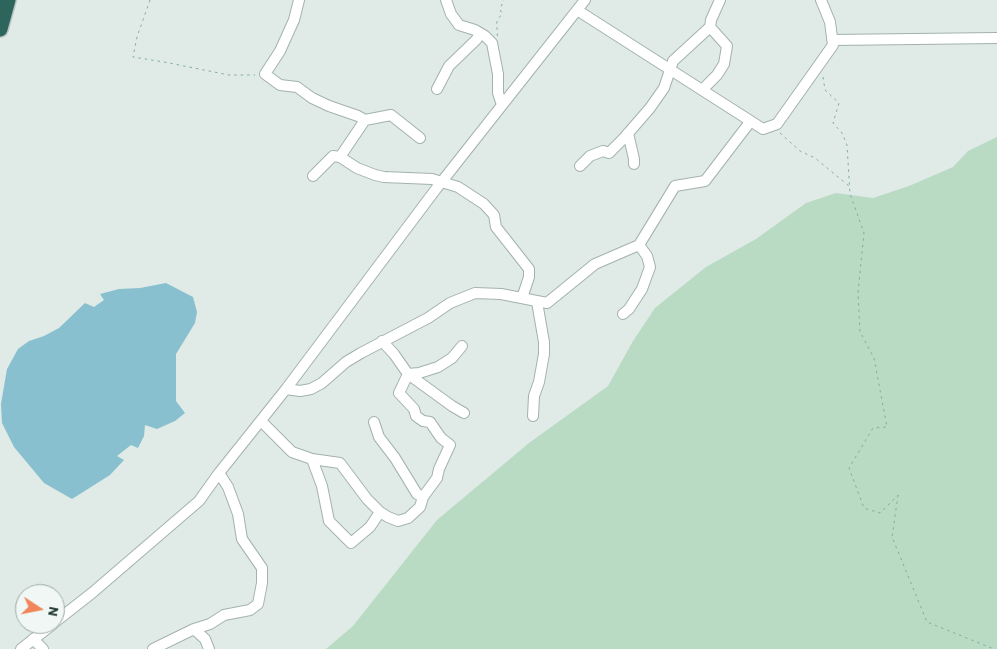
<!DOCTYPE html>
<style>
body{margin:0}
#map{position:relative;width:997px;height:649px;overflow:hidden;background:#e0eae6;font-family:Barlow,sans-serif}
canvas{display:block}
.north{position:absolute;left:15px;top:584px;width:50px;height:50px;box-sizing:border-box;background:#f0f7f4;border:1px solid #9daba7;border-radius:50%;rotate:101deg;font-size:14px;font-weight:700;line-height:20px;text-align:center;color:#213a34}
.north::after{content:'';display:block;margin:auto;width:18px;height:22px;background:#ef8559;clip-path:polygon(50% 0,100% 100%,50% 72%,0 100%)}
</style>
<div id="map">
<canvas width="997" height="649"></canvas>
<div class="north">N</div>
</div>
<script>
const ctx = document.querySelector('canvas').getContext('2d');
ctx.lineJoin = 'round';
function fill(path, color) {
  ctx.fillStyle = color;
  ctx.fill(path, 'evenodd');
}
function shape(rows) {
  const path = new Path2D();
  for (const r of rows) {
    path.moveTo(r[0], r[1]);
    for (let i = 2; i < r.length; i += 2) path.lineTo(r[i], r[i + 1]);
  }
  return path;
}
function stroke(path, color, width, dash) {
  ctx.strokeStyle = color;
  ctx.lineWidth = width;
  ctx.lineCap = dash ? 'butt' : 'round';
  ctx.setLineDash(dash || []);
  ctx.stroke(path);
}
fill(shape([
 [997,137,997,649,326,649,353,626,437,520,529,443,608,386,633,341,655,308,706,267,756,239,806,203,836,193,873,198,909,186,953,167,968,151]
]), '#b9dbc4');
fill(shape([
 [166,283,193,297,197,312,195,323,176,354,176,401,185,413,175,421,157,429,145,425,144,436,138,448,131,445,117,456,124,460,110,475,72,499,44,483,14,447,2,423,1,404,7,369,18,349,29,341,44,336,59,328,85,303,94,307,104,300,100,294,119,289,140,288]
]), '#88c0cf');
const street = shape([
 [299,0,294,20,280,51,265,74,280,85,297,87,312,98,329,106,358,116,365,120],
 [446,0,451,14,459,25,475,30,485,36,492,43,498,74,498,93,502,105],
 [577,10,763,129,777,124,833,45,830,22,821,0],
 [833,40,997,38],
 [437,89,449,66,476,40,480,34],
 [702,90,717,75,724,64,727,46,710,27,711,20,720,0],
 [628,133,634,159,634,164],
 [340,157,365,120,391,115,420,138],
 [580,166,590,156,603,151,609,153,624,138,650,108,664,88,673,61,710,27],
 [313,176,333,156,340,157,357,168,375,175,384,177,432,179,458,187,484,204,494,215,496,227,529,269,529,277,522,298],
 [623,314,629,309,642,289,650,267,647,256,639,245],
 [382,341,394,354,408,374,452,406,464,413],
 [286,389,300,391,311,389,322,383,346,362,361,353,428,318,450,303,475,293,501,294,547,303,595,264,639,245,675,186,705,181,750,122],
 [533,416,534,396,539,382,544,354,544,342,537,302],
 [261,421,292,452,312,459,340,463,367,499,380,512,388,517,398,521,408,518,420,507,423,497],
 [374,422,379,437,395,458,417,494,423,497,437,478,439,469,450,445,441,438,430,422,423,421,416,416,414,409,399,393,408,374,419,373,438,367,452,358,462,346],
 [312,459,322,486,329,521,351,543,370,527,380,512],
 [55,622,92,593,199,501,219,473,286,389,436,189,585,0],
 [194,629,210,624,224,615,250,610,258,604,262,583,262,568,242,539,238,514,228,487,219,473],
 [33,639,43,649],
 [21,649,53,624],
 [153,649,194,629,205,639,209,649]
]);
const highway = shape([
 [0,29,8,0]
]);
stroke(street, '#a3b2ad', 12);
stroke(highway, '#bcc4c2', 18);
stroke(shape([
 [150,0,137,37,133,57,164,62,229,75,255,75],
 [497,36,498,32,496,25,498,19,502,14,500,9,504,0],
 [823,77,825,90,839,103,833,123,842,133,847,145,850,194,864,233,858,293,860,332,874,358,887,427,873,428,849,468,864,508,880,513,898,495],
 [780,133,800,151,815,158,849,186],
 [898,495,892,537,927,622,994,649]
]), '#81ada1', 1, [2.5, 4]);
stroke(street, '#fff', 10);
stroke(highway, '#2d655d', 15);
</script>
